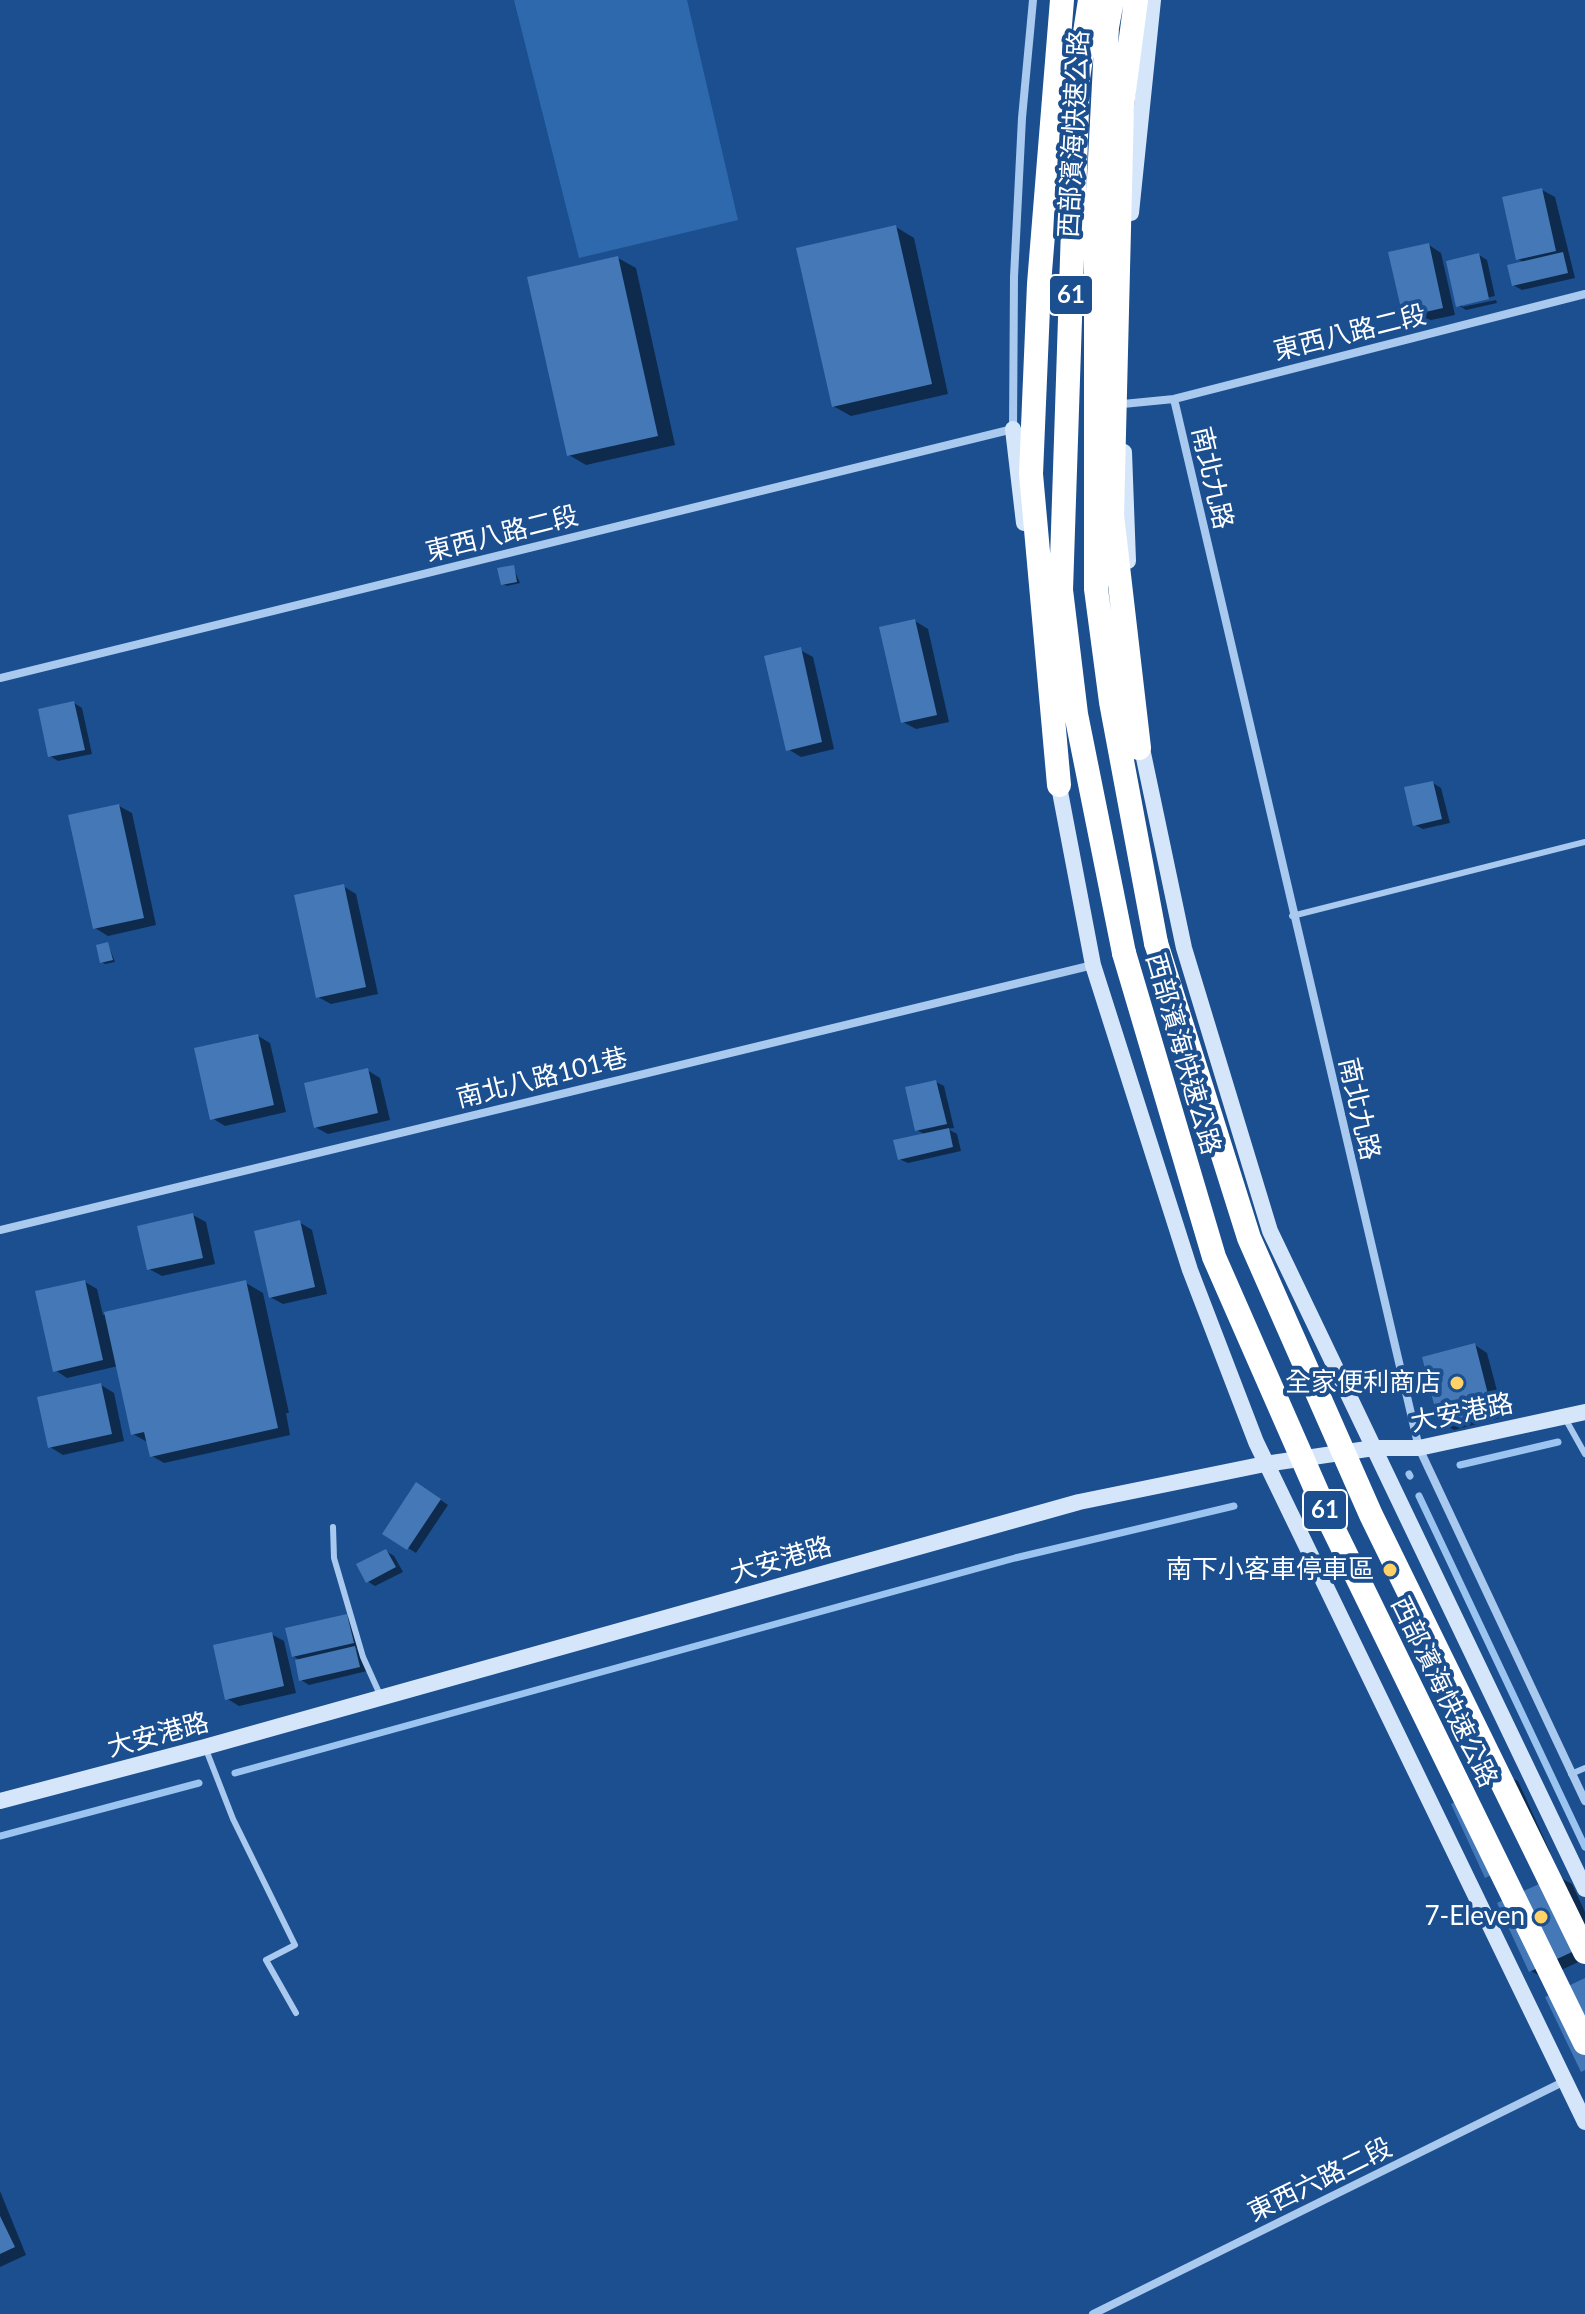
<!DOCTYPE html>
<meta charset="utf-8">
<style>
body{margin:0}
canvas{display:block;background:#1b4f8f}
</style>
<canvas width="1585" height="2314"></canvas>
<script>
const ctx = document.querySelector('canvas').getContext('2d');
ctx.lineJoin = 'round';
function fill(path, color) {
  ctx.fillStyle = color;
  ctx.fill(path, 'evenodd');
}
function shape(rows) {
  const path = new Path2D();
  for (const r of rows) {
    path.moveTo(r[0], r[1]);
    for (let i = 2; i < r.length; i += 2) path.lineTo(r[i], r[i + 1]);
  }
  return path;
}
function stroke(path, color, width, dash) {
  ctx.strokeStyle = color;
  ctx.lineWidth = width;
  ctx.lineCap = dash ? 'butt' : 'round';
  ctx.setLineDash(dash || []);
  ctx.stroke(path);
}
function write(font, color, halo, rows, align = 'center') {
  ctx.font = font + ' Lato,"Noto Sans TC",sans-serif';
  ctx.lineWidth = 8;
  ctx.setLineDash([]);
  ctx.textBaseline = 'middle';
  ctx.strokeStyle = halo;
  ctx.fillStyle = color;
  for (const [text, x, y, turn = 0] of rows) {
    ctx.save();
    ctx.translate(x, y);
    ctx.rotate((+turn || 0) * Math.PI / 180);
    ctx.textAlign = isNaN(turn) ? turn : align;
    if (halo) ctx.strokeText(text, 0, 0);
    ctx.fillText(text, 0, 0);
    ctx.restore();
  }
}
fill(shape([
 [514,0,687,0,738,220,579,258]
]), '#2e69ad');
fill(shape([
 [1542,190,1555,197,1575,278,1522,290,1513,285,1525,263,1518,259],
 [896,227,914,238,948,394,851,416,833,406],
 [1429,245,1441,253,1455,315,1417,323,1404,316],
 [1479,255,1487,260,1495,296,1462,303,1462,307,1496,300,1497,303,1466,310,1458,305],
 [618,258,636,268,675,445,586,465,569,455],
 [513,567,520,583,507,586,503,584],
 [915,621,928,629,949,722,916,729,903,722],
 [800,650,813,657,834,749,801,757,788,749],
 [74,703,82,708,92,754,58,761,50,756],
 [1433,783,1441,788,1450,823,1423,829,1415,825],
 [119,806,132,813,156,925,108,936,95,928],
 [343,886,356,894,378,994,331,1004,318,997],
 [108,944,115,962,105,964,102,962],
 [258,1036,270,1043,286,1112,225,1126,212,1118],
 [367,1070,380,1078,390,1120,328,1134,315,1127],
 [936,1082,944,1086,954,1128,948,1129,957,1134,961,1151,908,1163,899,1159,926,1135,917,1130],
 [193,1215,206,1222,215,1264,162,1276,149,1269],
 [299,1222,312,1230,327,1294,283,1304,270,1297],
 [85,1282,97,1289,103,1315,246,1283,263,1293,289,1413,286,1413,290,1435,164,1463,152,1456,149,1443,133,1434,118,1366,67,1378,55,1370],
 [1475,1345,1487,1353,1504,1417,1454,1430,1441,1423],
 [101,1385,114,1393,124,1441,63,1455,50,1447],
 [425,1489,448,1505,416,1553,385,1533],
 [386,1551,394,1556,403,1572,375,1586,367,1581],
 [347,1616,355,1621,361,1647,356,1649,363,1653,367,1671,309,1685,301,1680,301,1661,293,1656],
 [271,1634,284,1641,296,1693,239,1706,226,1698],
 [1509,1777,1518,1781,1550,1852,1535,1859],
 [1559,1877,1572,1884,1585,1912,1585,1959,1544,1978,1531,1971],
 [0,2191,26,2255,0,2267]
]), '#0007');
stroke(shape([
 [1460,1465,1558,1442],
 [1409,1474,1410,1476],
 [1419,1496,1585,1847],
 [235,1773,1015,1558,1234,1506],
 [0,1836,199,1783]
]), '#9cc4f0', 7);
fill(shape([
 [1542,188,1556,251,1516,260,1502,197],
 [896,225,932,384,832,407,796,248],
 [1429,243,1443,308,1403,317,1388,252],
 [1563,252,1568,273,1512,286,1507,265],
 [1479,253,1489,299,1456,307,1446,261],
 [618,256,658,436,567,456,527,277],
 [514,565,517,582,501,585,497,568],
 [915,619,937,715,901,723,879,627],
 [801,647,822,742,786,751,764,656],
 [74,701,85,750,48,757,38,709],
 [1433,781,1442,819,1413,826,1404,787],
 [119,804,144,918,93,929,68,815],
 [344,884,366,987,316,998,294,895],
 [108,942,113,960,100,963,96,945],
 [258,1034,274,1105,210,1120,194,1048],
 [368,1068,378,1113,314,1128,304,1083],
 [936,1080,947,1124,915,1131,905,1087],
 [949,1128,953,1147,898,1160,893,1140],
 [193,1213,203,1258,147,1270,137,1226],
 [300,1220,315,1287,269,1298,254,1231],
 [85,1280,103,1360,53,1372,35,1291],
 [246,1280,278,1428,150,1457,144,1432,131,1435,104,1312],
 [1475,1343,1492,1410,1439,1424,1422,1357],
 [101,1383,112,1434,48,1448,37,1397],
 [416,1482,441,1499,407,1550,382,1534],
 [386,1549,396,1567,366,1583,356,1564],
 [347,1614,354,1643,292,1657,285,1628],
 [272,1632,284,1686,225,1700,213,1645],
 [355,1646,360,1667,299,1681,295,1660],
 [1469,1796,1503,1869,1485,1878,1451,1804],
 [1559,1875,1585,1946,1529,1972,1497,1903],
 [1585,1978,1585,2070,1581,2072,1545,1997],
 [0,2216,15,2247,0,2254]
]), '#4478b7');
stroke(shape([
 [1292,916,1585,842],
 [1566,1420,1585,1454],
 [333,1527,334,1558,363,1657,381,1697],
 [205,1747,233,1819,295,1945,266,1960,296,2013],
 [1571,1774,1585,1768]
]), '#a9c9ee', 6);
stroke(shape([
 [1174,399,1419,1448,1585,1801],
 [1123,404,1174,399,1585,294],
 [0,678,1013,429,1014,277,1022,118,1033,0],
 [0,1230,1093,965],
 [1093,2314,1565,2081]
]), '#a9c9ee', 8);
stroke(shape([
 [1131,213,1153,0],
 [1013,429,1024,523],
 [1124,452,1128,561],
 [1140,739,1184,948,1270,1231,1585,1889],
 [1057,776,1093,965,1190,1270,1256,1442,1585,2122],
 [0,1801,205,1747,1079,1502,1265,1464,1374,1448,1419,1448,1585,1412]
]), '#d6e6fa', 16);
stroke(shape([
 [1090,0,1078,78,1061,590,1076,714,1124,953],
 [1112,0,1107,27,1096,235,1096,589,1111,702,1156,943],
 [1136,0,1122,106,1112,515,1139,748],
 [1059,785,1031,474,1039,284,1062,0]
]), '#fff', 24);
stroke(shape([
 [1156,943,1249,1238,1371,1515,1585,1952],
 [1124,953,1214,1257,1332,1526,1585,2043]
]), '#fff', 24);
for (const [x, y, r, color] of [
 [1457,1383,8,"#ffd166"],
 [1390,1570,8,"#ffd166"],
 [1541,1917,8,"#ffd166"]
]) {
  const dot = new Path2D();
  dot.arc(x, y, r, 0, 2 * Math.PI);
  ctx.fillStyle = color;
  ctx.fill(dot);
  stroke(dot, '#1b4f8f', 3);
}
for (const [x, y, w] of [
 [1071,295,44],
 [1325,1510,44]
]) {
  const box = new Path2D();
  box.roundRect(x - w / 2, y - 20, w, 40, 6);
  ctx.fillStyle = '#1b4f8f';
  ctx.fill(box);
  stroke(box, '#fff', 2);
}
write('bold 24px', '#fff', null, [
 ["61",1071,295],
 ["61",1325,1510]
]);
write('26px', '#fff', '#1b4f8f', [
 ["西部濱海快速公路",1074,134,-87],
 ["東西八路二段",1350,333,-14],
 ["南北九路",1212,478,77],
 ["東西八路二段",502,534,-14],
 ["西部濱海快速公路",1183,1054,74],
 ["南北八路101巷",542,1078,-14],
 ["南北九路",1359,1109,77],
 ["大安港路",1462,1413,-11],
 ["大安港路",781,1560,-16],
 ["西部濱海快速公路",1444,1692,64],
 ["大安港路",158,1735,-15],
 ["東西六路二段",1320,2180,-26]
]);
write('26px', '#fff', '#1b4f8f', [
 ["全家便利商店",1441,1383],
 ["南下小客車停車區",1374,1570],
 ["7-Eleven",1525,1917]
], 'right');
</script>
